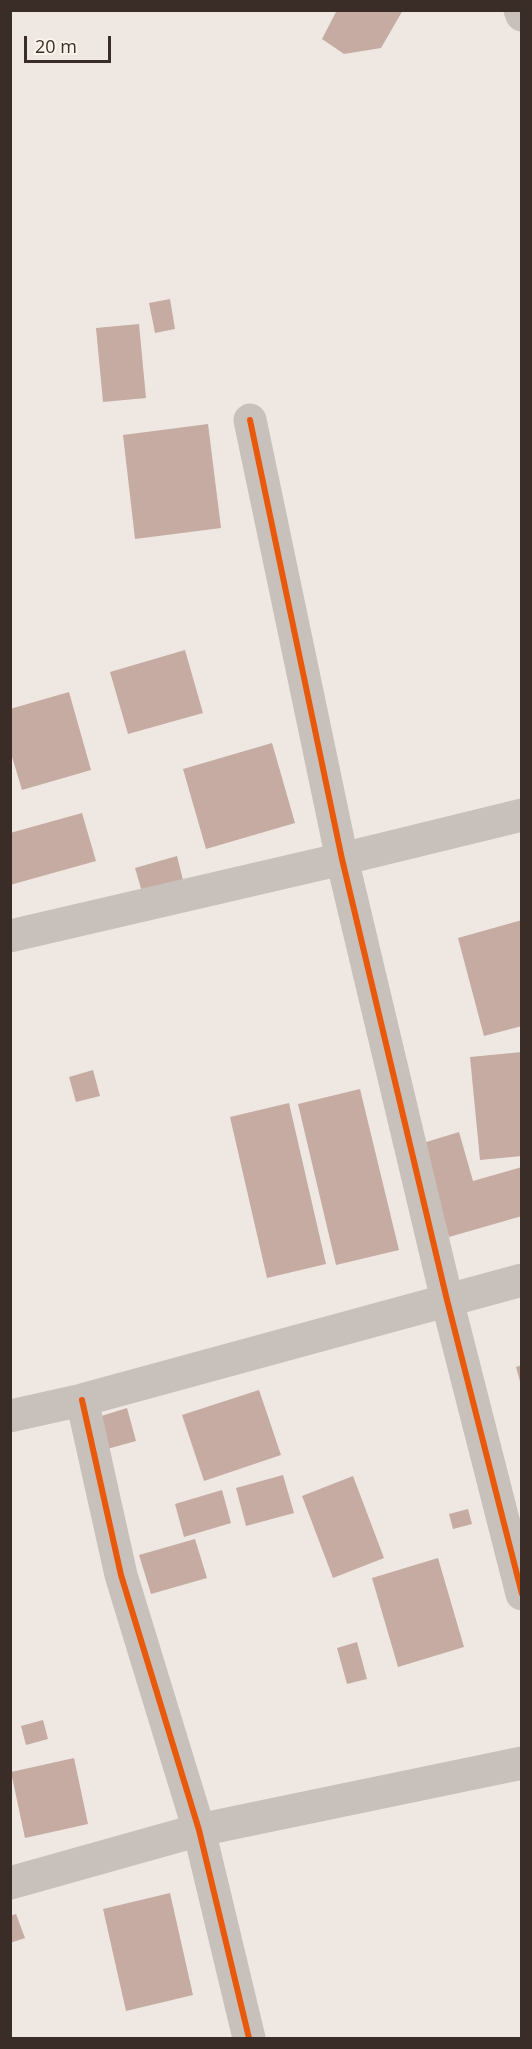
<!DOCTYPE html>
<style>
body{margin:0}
#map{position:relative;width:532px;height:2049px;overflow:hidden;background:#efe8e2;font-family:"Open Sans",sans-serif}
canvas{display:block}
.frame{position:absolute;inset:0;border:12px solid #3a2d28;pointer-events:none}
.scale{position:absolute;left:24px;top:36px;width:87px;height:27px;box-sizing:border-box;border:3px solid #3a2d28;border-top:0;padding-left:8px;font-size:18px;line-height:21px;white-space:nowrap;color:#3a2d28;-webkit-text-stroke:4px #fcf3ea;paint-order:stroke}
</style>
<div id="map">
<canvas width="532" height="2049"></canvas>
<div class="frame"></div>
<div class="scale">20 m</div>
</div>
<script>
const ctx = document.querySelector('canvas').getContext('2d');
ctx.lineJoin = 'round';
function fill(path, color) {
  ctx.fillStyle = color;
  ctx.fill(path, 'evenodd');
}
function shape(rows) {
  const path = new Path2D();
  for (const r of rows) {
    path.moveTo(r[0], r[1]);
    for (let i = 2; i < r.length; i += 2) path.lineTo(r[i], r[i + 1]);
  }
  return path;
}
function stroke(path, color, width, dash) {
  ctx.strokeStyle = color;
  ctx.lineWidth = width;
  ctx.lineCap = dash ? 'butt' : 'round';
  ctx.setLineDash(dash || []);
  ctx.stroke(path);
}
fill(shape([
 [337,10,403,10,381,48,344,54,322,39],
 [170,299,175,329,155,333,149,303],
 [139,324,146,398,103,402,96,328],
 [208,424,221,528,135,539,123,435],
 [185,650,203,713,128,734,110,672],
 [69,692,91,770,22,790,10,750,10,709],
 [272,743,295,823,206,849,183,769],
 [82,813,96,861,10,885,10,833],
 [177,856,183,880,142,892,135,868],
 [522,920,522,1026,484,1036,458,938],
 [522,1052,522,1156,480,1160,470,1057],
 [93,1070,100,1096,76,1102,69,1077],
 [360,1089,399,1250,336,1265,298,1104],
 [289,1103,326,1264,267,1278,230,1117],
 [459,1132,473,1181,522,1167,522,1216,449,1237,423,1143],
 [522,1365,522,1385,521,1385,516,1367],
 [259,1390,281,1455,204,1481,182,1415],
 [127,1408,136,1441,107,1449,98,1417],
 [283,1475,294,1513,246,1526,236,1488],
 [353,1476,384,1558,333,1578,302,1496],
 [222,1490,231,1523,184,1537,175,1504],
 [468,1509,472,1524,453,1529,449,1514],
 [195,1539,207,1578,151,1594,139,1555],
 [438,1558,464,1647,398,1667,372,1578],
 [357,1642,367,1679,347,1684,337,1648],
 [43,1720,48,1739,26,1745,21,1726],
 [74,1758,88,1824,25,1838,11,1772],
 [170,1893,193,1995,126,2011,103,1909],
 [16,1914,25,1938,10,1943,10,1916]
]), '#c5aba2');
stroke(shape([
 [520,10,522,15],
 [250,420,342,859,447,1300,522,1594],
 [10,936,342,859,522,815],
 [82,1400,121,1575,199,1830,249,2038],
 [10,1416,82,1400,522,1280],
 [10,1883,199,1830,522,1763]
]), '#c8c1bb', 33);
stroke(shape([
 [250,420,342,859,447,1300,522,1594],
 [82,1400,121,1575,199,1830,249,2038]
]), '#e8590c', 6);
</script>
